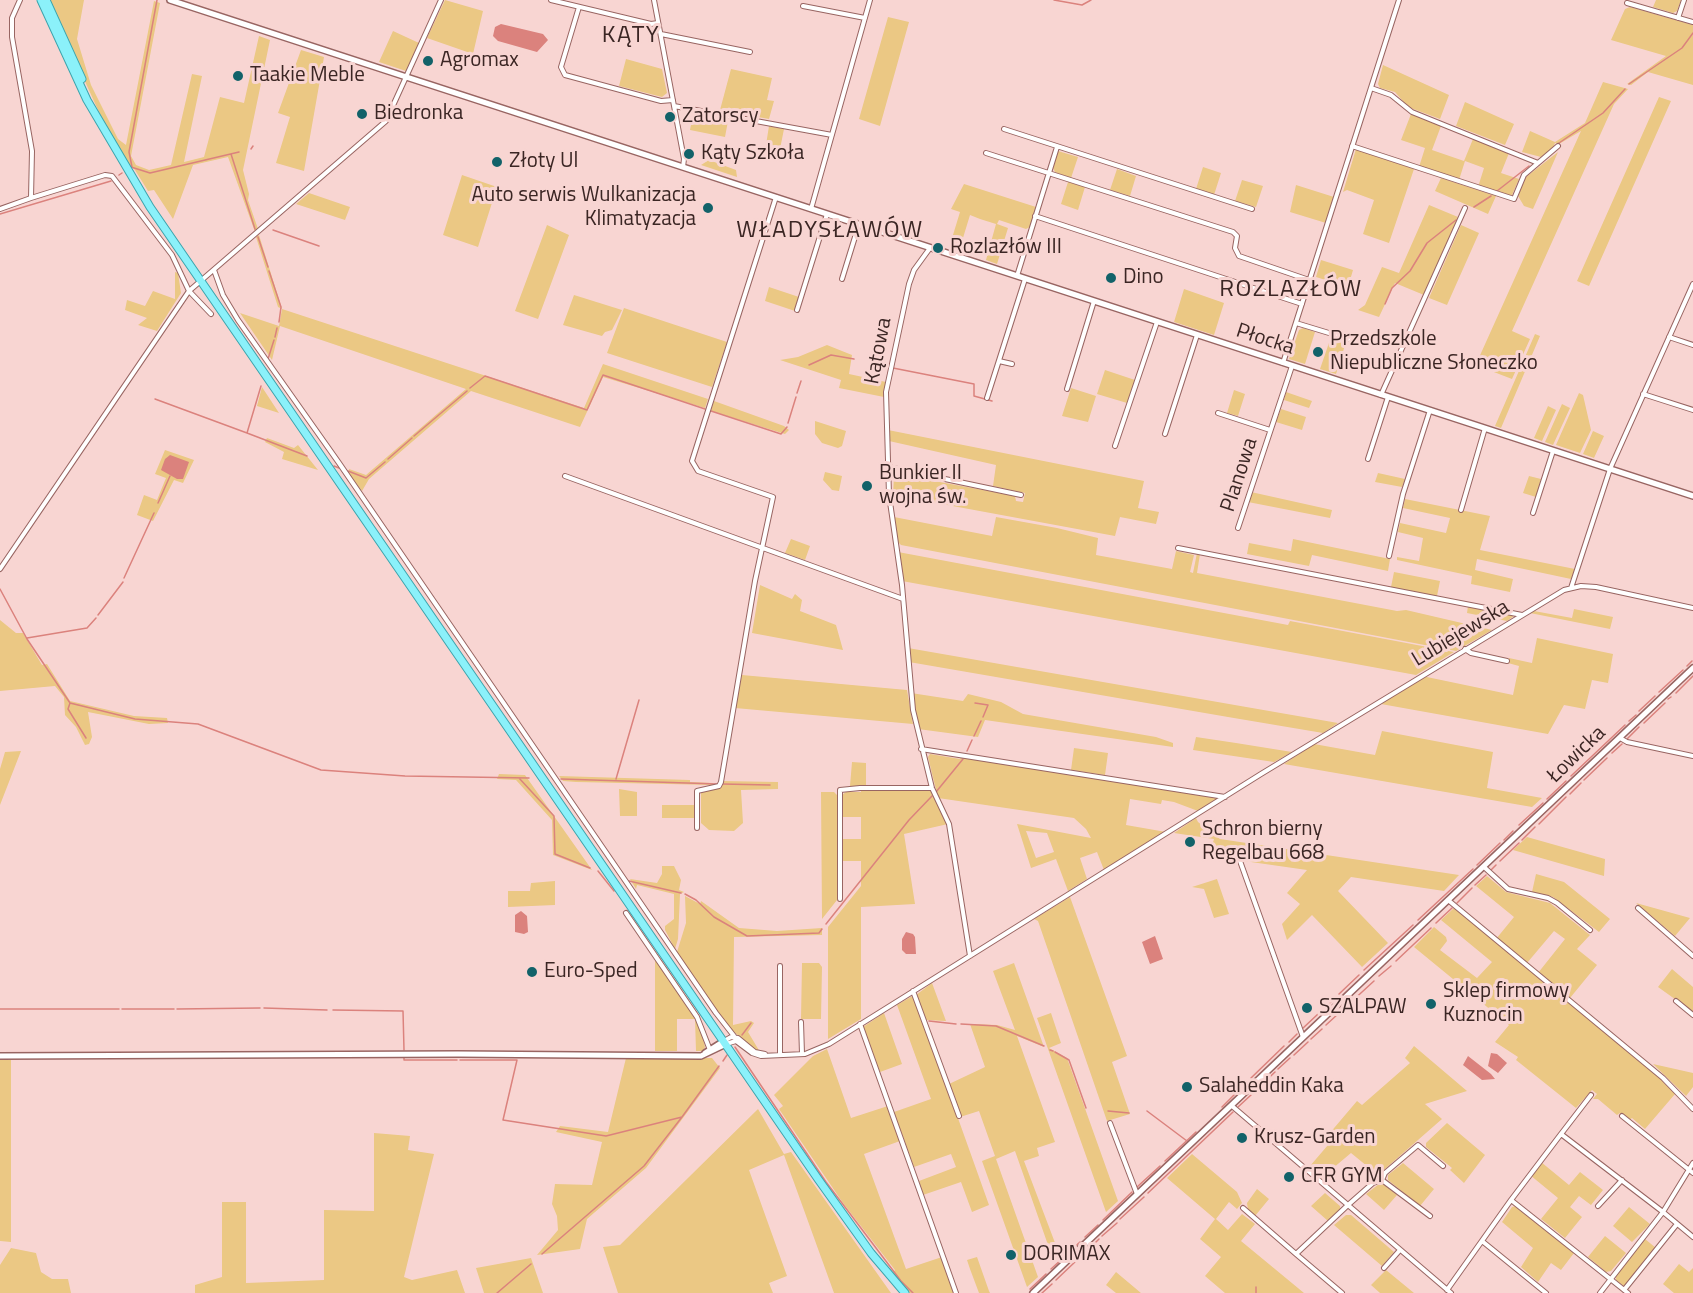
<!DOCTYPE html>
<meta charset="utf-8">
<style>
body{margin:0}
canvas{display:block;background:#f8d5d2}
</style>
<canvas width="1693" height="1293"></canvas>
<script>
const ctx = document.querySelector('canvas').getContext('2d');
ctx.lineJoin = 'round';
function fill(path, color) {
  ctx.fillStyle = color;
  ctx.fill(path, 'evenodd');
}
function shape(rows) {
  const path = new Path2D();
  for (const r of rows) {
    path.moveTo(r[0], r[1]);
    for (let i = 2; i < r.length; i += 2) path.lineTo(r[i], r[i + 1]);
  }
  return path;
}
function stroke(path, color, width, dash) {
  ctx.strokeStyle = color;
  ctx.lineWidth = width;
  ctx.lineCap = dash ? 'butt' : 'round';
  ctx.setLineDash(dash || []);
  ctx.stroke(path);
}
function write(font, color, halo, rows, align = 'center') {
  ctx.font = font + ' "Titillium Web",sans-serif';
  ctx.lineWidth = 6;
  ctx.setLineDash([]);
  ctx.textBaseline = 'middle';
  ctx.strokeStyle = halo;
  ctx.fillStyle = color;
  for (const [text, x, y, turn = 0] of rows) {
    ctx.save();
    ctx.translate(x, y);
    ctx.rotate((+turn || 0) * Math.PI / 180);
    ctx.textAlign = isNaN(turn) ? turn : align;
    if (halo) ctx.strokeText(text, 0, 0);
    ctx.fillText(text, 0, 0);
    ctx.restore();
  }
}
fill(shape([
 [48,0,84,0,77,39,91,85,118,139,126,145,154,1,160,3,131,156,136,165,149,170,171,165,192,74,202,76,184,162,204,157,220,97,244,103,259,36,270,40,243,170,249,194,248,200,258,229,255,232,228,157,193,165,173,219,154,190,148,191,135,170,130,165,128,167,98,110],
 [445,0,483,11,473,54,427,38],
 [1656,0,1681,0,1677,11,1673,13,1653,7],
 [1630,7,1693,25,1693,85,1648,72,1631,85,1627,84,1666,56,1611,40,1625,9],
 [888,17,909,22,880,126,859,119],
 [393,31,419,43,406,71,379,62],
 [301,50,324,57,304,171,276,163,290,117,278,113],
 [626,59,662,69,667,93,662,97,619,86],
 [1383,65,1449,95,1440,119,1408,107,1395,92,1380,88,1378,84],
 [731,69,772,78,767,100,774,101,769,119,720,110],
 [1603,82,1628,89,1614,104,1512,331,1530,339,1512,379,1486,369,1477,362,1581,131,1559,144,1555,143,1553,148,1541,157,1522,152,1530,131,1555,142,1585,123],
 [1659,97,1671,101,1589,286,1577,281],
 [1465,102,1514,124,1505,145,1456,126],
 [693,114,728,121,725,137,690,130],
 [1411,114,1441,126,1432,150,1464,161,1473,139,1509,153,1501,173,1519,179,1512,195,1507,197,1478,187,1484,168,1465,161,1459,180,1419,167,1425,148,1401,140],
 [769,126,784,129,779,154,765,151],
 [1356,149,1414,169,1389,243,1363,234,1374,200,1347,190,1343,192],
 [1058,151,1078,157,1071,178,1055,172,1053,168],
 [1558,152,1533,209,1524,206,1518,196,1526,177],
 [709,160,736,170,737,177,701,165],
 [1203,167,1221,173,1214,195,1196,189],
 [1117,169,1136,176,1130,196,1110,190],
 [462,175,497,187,478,247,443,235],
 [1441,178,1496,196,1488,214,1435,191],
 [1242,180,1263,186,1256,207,1235,201],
 [1068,182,1085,187,1078,210,1061,204],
 [964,184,1036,207,1030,227,1026,229,999,220,997,224,1008,228,997,264,986,260,996,224,980,219,970,215,959,251,949,248,960,212,951,209],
 [1296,185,1334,197,1326,223,1290,212],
 [309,193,350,207,345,220,296,204],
 [1429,205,1458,217,1424,295,1395,283,1379,317,1358,310,1365,305,1382,267,1399,273],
 [547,225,569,235,538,319,515,311],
 [1461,225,1479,233,1447,305,1429,298],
 [259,235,282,309,584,408,603,364,708,399,705,408,603,377,580,427,471,391,369,479,362,491,349,474,349,469,366,475,466,389,280,326,272,360,240,313,279,326,282,309,278,307,256,237],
 [1321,260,1353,270,1348,287,1316,277],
 [175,272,178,273,181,293,157,331,138,325,147,318,125,310,127,300,145,306,153,291,175,299],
 [769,287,799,297,795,311,765,301],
 [1184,289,1224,303,1214,335,1174,322],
 [574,295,622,310,612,330,605,332,602,336,563,325],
 [624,308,727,342,712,387,607,353],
 [1303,328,1315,332,1305,364,1289,359,1299,330],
 [1535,334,1540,336,1518,388,1501,428,1495,426],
 [1331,337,1346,342,1336,374,1320,369],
 [827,345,852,355,849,374,886,382,884,397,839,388,841,380,780,360,798,357],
 [1105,370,1135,380,1127,403,1097,394],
 [262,387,279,413,257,406],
 [1071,388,1096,396,1088,422,1062,416],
 [1234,390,1245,394,1238,416,1227,413],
 [1286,392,1312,401,1309,408,1284,400],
 [1579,393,1583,395,1591,430,1580,453,1556,445],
 [714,401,784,426,789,430,785,434,711,411],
 [1562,404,1570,408,1553,445,1545,442],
 [1548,406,1556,410,1542,441,1534,438],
 [1281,409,1306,417,1302,430,1276,422],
 [815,421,846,431,842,446,838,448,822,443,815,434],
 [888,430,1144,481,1138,508,1159,512,1156,524,1120,517,1115,536,893,495,894,476,897,474,1015,496,1016,501,1023,502,1025,493,993,486,996,465,889,441],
 [1593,431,1604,436,1594,458,1583,454],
 [267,438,294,448,298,445,318,470,282,459,284,452,265,442],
 [165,450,194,460,183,483,174,480,153,521,137,515,144,495,157,500,166,478,155,474],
 [825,472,842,476,839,491,832,490,823,480],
 [1378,473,1405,479,1402,487,1375,482],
 [1529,476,1541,479,1536,497,1523,493],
 [1251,492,1332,510,1330,518,1248,502],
 [1405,499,1490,516,1480,550,1575,569,1571,579,1477,559,1475,570,1513,579,1510,592,1471,584,1472,576,1397,560,1397,557,1419,561,1423,538,1398,532,1400,523,1446,533,1450,518,1403,508],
 [894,517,992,536,996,517,1057,528,1098,538,1096,555,1172,569,1176,551,1194,555,1190,572,1193,573,1197,553,1200,554,1197,573,1397,611,1406,610,1492,630,1456,651,901,545,897,541],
 [791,539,810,546,805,560,785,553],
 [1293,539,1390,559,1388,571,1312,555,1309,566,1247,554,1249,543,1291,551],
 [898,552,1288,625,1290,621,1454,652,1416,675,902,581],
 [1394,572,1440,581,1437,596,1391,587],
 [760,585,792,599,795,594,802,600,800,611,836,625,843,650,752,633],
 [1468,606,1515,615,1507,621,1467,613],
 [1574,609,1613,617,1610,629,1530,613,1534,611,1572,618],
 [0,620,16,633,23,633,42,665,47,664,70,701,134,716,167,718,168,723,149,724,88,712,92,737,89,744,85,745,76,727,65,715,64,697,55,686,0,691],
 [1537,638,1613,654,1608,683,1592,680,1585,709,1564,705,1548,734,1381,704,1422,676,1513,695,1519,666,1508,663,1509,658,1532,663],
 [908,648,1338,723,1323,733,1228,717,909,662],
 [742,675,907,690,913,724,735,708],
 [911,693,963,701,968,694,1001,702,1023,714,1156,737,1173,743,1173,747,985,720,978,737,918,729],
 [1382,731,1493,752,1487,788,1542,798,1532,807,1284,764,1314,744,1375,755],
 [1196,737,1236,743,1292,752,1274,762,1193,750],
 [1074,748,1108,753,1105,775,1071,770],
 [21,751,0,805,0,769,5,752],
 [930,754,960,759,962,756,1216,795,1219,798,1198,811,1174,802,1162,800,1161,804,1130,799,1126,825,1166,832,1104,870,1097,852,1080,858,1087,879,1068,891,1056,859,1031,868,1017,824,1091,838,1086,829,1074,818,938,798,928,757],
 [1026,831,1047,833,1054,852,1036,858],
 [852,762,866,763,866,786,850,786],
 [499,774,525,775,592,870,553,855,552,820,516,780,497,779],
 [559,776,690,780,690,782,713,783,713,785,576,782,563,781],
 [722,781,778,782,778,789,741,790,743,823,734,831,709,830,701,823,701,790,719,788],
 [861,788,930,789,948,824,904,834,915,904,861,907,861,1019,828,1039,828,927,861,886,861,861,842,861,842,839,861,839,861,817,842,817,842,795,846,792,861,792],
 [619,789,637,792,637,816,620,816],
 [821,792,834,792,837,795,837,900,822,919],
 [662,805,694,805,694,818,662,818],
 [1196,818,1198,822,1220,839,1459,875,1444,891,1351,877,1338,891,1388,943,1362,967,1312,915,1287,940,1282,924,1300,904,1287,893,1307,870,1209,856,1214,839,1174,833],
 [1527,837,1605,859,1604,876,1513,850],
 [662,866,674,866,681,880,679,890,684,892,680,894,678,939,675,949,665,930,665,926,674,919,674,894,637,885,636,889,630,879,657,883,662,874],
 [1536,874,1564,882,1610,919,1599,932,1553,897,1532,892],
 [1487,876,1506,892,1550,903,1590,935,1577,949,1597,965,1570,998,1538,973,1565,939,1554,931,1527,963,1496,939,1514,917,1476,886],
 [1217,879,1229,914,1214,918,1204,889,1192,887],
 [555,881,555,905,508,907,508,891,530,891,531,883],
 [685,896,700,904,701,901,739,928,777,931,822,928,822,935,734,937,733,1025,751,1021,754,1023,748,1032,760,1052,751,1048,724,1022,677,952,686,923],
 [1070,897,1127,1056,1112,1062,1130,1114,1107,1121,1038,921,1034,919],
 [1636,903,1690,918,1675,936],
 [1454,908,1664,1080,1663,1082,1675,1094,1645,1129,1632,1118,1629,1120,1620,1113,1617,1115,1598,1099,1593,1099,1597,1094,1592,1090,1576,1108,1516,1060,1518,1057,1495,1042,1509,1025,1414,947,1434,927,1446,937,1447,941,1440,950,1477,978,1492,962,1441,920],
 [655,958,696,1019,701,1029,705,1047,703,1051,696,1051,695,1019,677,1019,677,1051,655,1051],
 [802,963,819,963,822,967,821,1019,801,1019],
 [1014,963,1044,1047,1017,1036,1055,1142,1037,1148,1039,1156,1024,1161,1060,1256,1054,1262,1015,1151,996,1159,1038,1277,1027,1287,982,1161,995,1156,979,1111,960,1117,949,1084,985,1067,970,1024,997,1025,1015,1030,993,971],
 [1672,969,1693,987,1693,1012,1658,987],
 [932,983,946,1021,926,1020,916,995],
 [914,995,989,1205,972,1212,961,1182,923,1195,919,1181,956,1167,951,1154,914,1167,894,1112,931,1099,897,1005],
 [884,1013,902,1064,880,1072,863,1027],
 [1051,1013,1061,1043,1049,1048,1067,1058,1118,1201,1106,1212,1037,1018],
 [1414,1046,1467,1091,1425,1104,1442,1119,1378,1175,1351,1153,1320,1179,1310,1170,1310,1166,1334,1138,1329,1134,1357,1101,1362,1105,1410,1063,1405,1058],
 [827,1049,851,1118,888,1106,900,1141,864,1154,906,1269,942,1257,955,1293,909,1293,892,1274,895,1270,843,1203,779,1109,783,1106,774,1095,813,1056],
 [626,1058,712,1058,720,1068,646,1168,587,1219,580,1249,537,1255,558,1230,557,1216,552,1204,555,1184,592,1185,602,1142,556,1132,560,1126,608,1132],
 [0,1060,11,1060,11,1242,0,1241],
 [1653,1064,1693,1073,1693,1087,1686,1096],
 [758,1109,784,1154,791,1152,891,1293,834,1293,784,1155,749,1170,787,1276,769,1283,773,1293,618,1293,603,1247,620,1245],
 [1447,1123,1485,1155,1464,1183,1450,1170,1452,1168,1426,1147,1426,1143],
 [374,1133,410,1136,408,1150,434,1154,404,1277,412,1280,457,1270,465,1293,195,1293,195,1285,222,1277,222,1202,246,1202,246,1283,324,1280,324,1210,374,1211],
 [1192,1154,1237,1192,1242,1203,1237,1209,1229,1202,1216,1219,1228,1230,1242,1214,1255,1224,1241,1241,1304,1293,1225,1293,1205,1276,1221,1257,1200,1239,1215,1219,1167,1178],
 [1541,1162,1569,1185,1580,1172,1603,1190,1591,1205,1579,1196,1570,1207,1582,1217,1565,1238,1541,1219,1558,1198,1530,1175],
 [1403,1163,1434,1189,1420,1206,1388,1180,1388,1175],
 [1379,1184,1383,1184,1397,1195,1384,1210,1366,1194],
 [1257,1189,1269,1199,1255,1216,1248,1210,1247,1203],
 [1325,1193,1340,1206,1340,1210,1328,1221,1311,1206],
 [1516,1206,1574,1253,1561,1270,1551,1263,1538,1282,1521,1267,1533,1248,1502,1222,1512,1207],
 [1629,1207,1650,1224,1632,1242,1613,1226],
 [1346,1215,1351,1215,1394,1252,1382,1266,1334,1225],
 [1605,1236,1626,1253,1611,1271,1606,1272,1588,1257],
 [1645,1239,1656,1248,1624,1286,1616,1280,1616,1275],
 [11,1248,36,1253,41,1272,52,1279,68,1279,71,1293,0,1293,0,1265],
 [977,1257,989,1291,990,1293,979,1293,970,1269,967,1260],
 [531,1258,543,1293,484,1293,476,1268],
 [1679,1264,1689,1272,1693,1268,1693,1293,1674,1293,1663,1284],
 [1386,1270,1414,1293,1380,1293,1371,1285],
 [1116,1272,1141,1293,1116,1293,1106,1285]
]), '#ebc884');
fill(shape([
 [501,24,543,34,548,40,537,52,498,41,493,36,495,27],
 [170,455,189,462,183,479,177,479,161,470,165,459],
 [521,911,527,916,528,932,524,934,515,932,515,915],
 [906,932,913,934,915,937,916,954,906,954,902,950,902,939],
 [1155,936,1163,959,1150,964,1142,942],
 [1491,1053,1497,1054,1507,1063,1498,1073,1488,1066],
 [1468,1056,1491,1074,1495,1079,1482,1080,1463,1065]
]), '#db827d');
stroke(shape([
 [1054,0,1082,5,1091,0],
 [1629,84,1682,48,1693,33],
 [1559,143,1603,113,1625,89],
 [251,149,253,146],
 [231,154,255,229],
 [131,167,150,173,239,152],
 [132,167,129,152,157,0],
 [119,175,122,173],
 [1497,191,1529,166],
 [1474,207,1491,196],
 [0,214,111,181],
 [273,230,319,246],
 [258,237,268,267],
 [269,271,281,307,279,322],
 [1385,304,1392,288,1410,271,1427,243,1456,220],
 [275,337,277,328],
 [268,359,274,340],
 [809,365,831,355,854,359],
 [893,368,974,384,974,396,992,401],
 [261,386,247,433,307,456],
 [470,388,485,376,587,410,603,375,705,409],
 [797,393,801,381],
 [155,399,247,433],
 [711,411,781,434,787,427],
 [788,423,796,397],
 [414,436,467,391],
 [388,459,412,438],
 [334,466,339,468],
 [348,471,366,478,385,462],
 [158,503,170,476],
 [124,578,154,513],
 [0,589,27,639,70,703,135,719,198,724,321,770,405,776,529,778],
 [98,615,123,582],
 [27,638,87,628,96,618],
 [1687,666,1692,661],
 [1659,692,1683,670],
 [1676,693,1693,676],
 [1668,699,1671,697],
 [70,703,68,709,86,738],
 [975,703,988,705,983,717],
 [1639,711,1655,696],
 [1629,721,1636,715],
 [1644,723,1665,703],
 [974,736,981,721],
 [1627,739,1639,727],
 [967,751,972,740],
 [1612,753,1622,744],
 [1571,776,1625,725],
 [519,778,554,816,555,854,590,868],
 [561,779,718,784],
 [616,779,639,700],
 [1584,780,1607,758],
 [722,784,770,785],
 [936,792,963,759],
 [1570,794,1581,783],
 [1547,799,1566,781],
 [1539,824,1566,797],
 [1519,825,1543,803],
 [1504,840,1513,831],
 [1522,840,1535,827],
 [1500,861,1519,843],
 [1477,865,1500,843],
 [1491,870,1496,865],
 [598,871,614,891],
 [629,881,681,893],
 [1475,885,1486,875],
 [685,894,696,900,714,917,747,936,819,933,822,929],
 [1457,903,1472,888],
 [1418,920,1473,869],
 [1436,923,1452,908],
 [826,924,909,820,932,796],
 [1396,961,1431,928],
 [1364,970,1413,925],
 [1379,976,1391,966],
 [1339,994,1359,975],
 [264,1008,327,1010],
 [0,1009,119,1009],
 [122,1009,174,1009],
 [177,1009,260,1008],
 [333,1010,403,1011,404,1050],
 [929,1021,956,1024],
 [961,1024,996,1026,1044,1046],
 [1326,1025,1374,981],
 [1302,1029,1334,999],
 [742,1035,751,1023],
 [1311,1039,1322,1029],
 [1289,1042,1297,1034],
 [735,1047,826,1182,901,1281,913,1293],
 [1050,1050,1053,1051],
 [1055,1052,1069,1060,1086,1108],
 [1294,1055,1308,1042],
 [404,1057,404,1060,457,1060],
 [460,1060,517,1060,503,1120,606,1136,682,1117,719,1066],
 [723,1061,727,1055],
 [1278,1069,1290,1058],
 [1251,1078,1284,1046],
 [1254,1092,1275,1072],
 [1222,1107,1247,1082],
 [1238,1107,1251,1095],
 [1108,1111,1129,1113],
 [1147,1111,1187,1141],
 [1165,1161,1196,1132],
 [1137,1187,1160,1166],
 [1148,1193,1233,1112],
 [1120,1219,1144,1197],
 [1103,1220,1132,1192],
 [1102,1236,1117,1223],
 [1085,1237,1098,1225],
 [1091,1247,1099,1239],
 [542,1254,644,1166,682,1117],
 [1066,1255,1080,1242],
 [1080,1258,1088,1250],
 [1051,1269,1063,1258],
 [1056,1280,1076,1261],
 [1256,1287,1256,1293],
 [1030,1289,1046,1274],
 [497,1293,531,1264],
 [1042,1293,1052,1284]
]), '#db827d', 1.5);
const minor = shape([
 [20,0,12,18,12,37,32,151,31,198,105,175,112,176,172,255,189,291,211,314],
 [551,0,651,24,658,23],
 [654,0,684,159,683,167],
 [1627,3,1693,22],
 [803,6,865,18],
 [579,7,561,67,565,75,661,101,673,100],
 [1678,18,1684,0],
 [661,34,750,52],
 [1371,88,1391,95,1412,112,1538,163],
 [674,106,832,135],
 [1004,129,1252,209],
 [1352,146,1514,199,1524,175,1558,146],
 [986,153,1233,232,1237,236,1235,248,1239,256,1309,280],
 [0,209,31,198],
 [811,209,870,0],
 [1035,216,1302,304],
 [930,248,914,270,909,284,886,392,889,495,902,585,913,710,932,788,949,824,970,956],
 [214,270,223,295,238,320,339,463,716,1013,734,1036,735,1041],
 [1017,276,1057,147],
 [842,279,859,224],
 [797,310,827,214],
 [1296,323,1352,340],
 [1669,337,1693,345],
 [999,361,1012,364],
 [1283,363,1399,0],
 [1067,389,1094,301],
 [1643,394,1693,410],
 [1381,395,1465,208],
 [987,398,1025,279],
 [1218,413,1270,430],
 [1165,434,1197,335],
 [1115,446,1157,322],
 [1368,459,1388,397],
 [888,467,1021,495],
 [565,476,903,599],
 [1461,510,1485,428],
 [1533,513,1553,451],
 [1238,528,1292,366],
 [1178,548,1522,615],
 [1389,556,1403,494,1430,410],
 [0,569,189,291,386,121,441,0],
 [1571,588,1610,469,1693,284],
 [1465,649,1471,653,1507,661],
 [1620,738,1627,742,1693,756],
 [921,749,1225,797],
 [697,828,697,791,719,786,721,782,755,581,773,497,698,471,692,461,776,197],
 [1240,861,1303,1037],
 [1484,867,1508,889,1548,898,1557,903,1590,930],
 [840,899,840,790,860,788,932,788],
 [1448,900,1663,1078,1693,1109],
 [1638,908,1693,956],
 [626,913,697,1017,710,1050],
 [780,966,780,1055],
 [913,991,959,1116],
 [1676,1001,1693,1015],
 [801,1022,802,1054],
 [860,1024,956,1293],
 [724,1041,731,1037,738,1038,755,1052,765,1054],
 [726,1044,736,1041,752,1053,761,1056,805,1054,829,1044,1261,774,1564,590,1581,586,1596,587,1693,608],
 [1591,1095,1561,1134,1663,1212,1693,1163],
 [1232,1106,1451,1293],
 [1622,1116,1693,1173],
 [1110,1123,1137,1194],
 [1382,1180,1385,1173,1418,1145,1443,1166],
 [1511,1200,1561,1134],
 [1598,1206,1622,1180],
 [1243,1208,1296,1254],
 [1482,1241,1546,1293],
 [1384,1268,1400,1250],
 [1447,1290,1511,1200,1628,1293],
 [1624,1290,1677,1224],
 [1342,1293,1296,1254,1348,1205,1373,1183,1382,1180,1430,1216],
 [1600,1293,1663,1212,1693,1237]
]);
const tertiary = shape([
 [170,0,1693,496],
 [705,1053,724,1041],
 [0,1056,458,1054,701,1056,726,1044],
 [1033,1293,1693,668]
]);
const primary = shape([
 [41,0,87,100,150,207,818,1179,871,1253,905,1293],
 [46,0,82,79]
]);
stroke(minor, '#986562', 6);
stroke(tertiary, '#986562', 8);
stroke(primary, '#3da4ad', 9);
stroke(minor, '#fff', 4);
stroke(tertiary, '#fff', 5);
stroke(primary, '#8bf1fa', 7);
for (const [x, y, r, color] of [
 [428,61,6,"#126269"],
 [238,76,6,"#126269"],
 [362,114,6,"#126269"],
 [670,117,6,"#126269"],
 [689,154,6,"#126269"],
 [497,162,6,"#126269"],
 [708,208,6,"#126269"],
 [938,248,6,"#126269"],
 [1111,278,6,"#126269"],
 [1318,352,6,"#126269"],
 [867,486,6,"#126269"],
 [1190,842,6,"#126269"],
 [532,972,6,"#126269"],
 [1431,1004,6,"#126269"],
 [1307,1008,6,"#126269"],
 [1187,1087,6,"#126269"],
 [1242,1138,6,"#126269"],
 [1289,1177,6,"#126269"],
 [1011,1255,6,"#126269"]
]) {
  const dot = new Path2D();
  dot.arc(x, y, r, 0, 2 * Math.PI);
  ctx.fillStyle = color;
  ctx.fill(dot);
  stroke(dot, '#f8d5d2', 2);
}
write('21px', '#3b2624', '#f8d5d2', [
 ["Agromax",440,61],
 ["Taakie Meble",250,76],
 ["Biedronka",374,114],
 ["Zatorscy",682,117],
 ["Kąty Szkoła",701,154],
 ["Złoty Ul",509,162],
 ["Auto serwis Wulkanizacja",696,196,"right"],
 ["Klimatyzacja",696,220,"right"],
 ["Rozlazłów III",950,248],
 ["Dino",1123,278],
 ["Przedszkole",1330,340],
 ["Niepubliczne Słoneczko",1330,364],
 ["Bunkier II",879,474],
 ["wojna św.",879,498],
 ["Schron bierny",1202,830],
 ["Regelbau 668",1202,854],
 ["Euro-Sped",544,972],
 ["Sklep firmowy",1443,992],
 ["Kuznocin",1443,1016],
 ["SZALPAW",1319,1008],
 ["Salaheddin Kaka",1199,1087],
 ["Krusz-Garden",1254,1138],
 ["CFR GYM",1301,1177],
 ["DORIMAX",1023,1255]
], 'left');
write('21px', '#3b2624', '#f8d5d2', [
 ["Płocka",1265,340,18],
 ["Kątowa",879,351,-79],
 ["Planowa",1240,475,-72],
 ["Lubiejewska",1461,634,-31],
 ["Łowicka",1577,755,-44]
]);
ctx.letterSpacing = '1.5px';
write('24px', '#3b2624', '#f8d5d2', [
 ["KĄTY",631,36],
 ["WŁADYSŁAWÓW",830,231],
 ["ROZLAZŁÓW",1291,290]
]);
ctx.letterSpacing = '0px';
</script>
